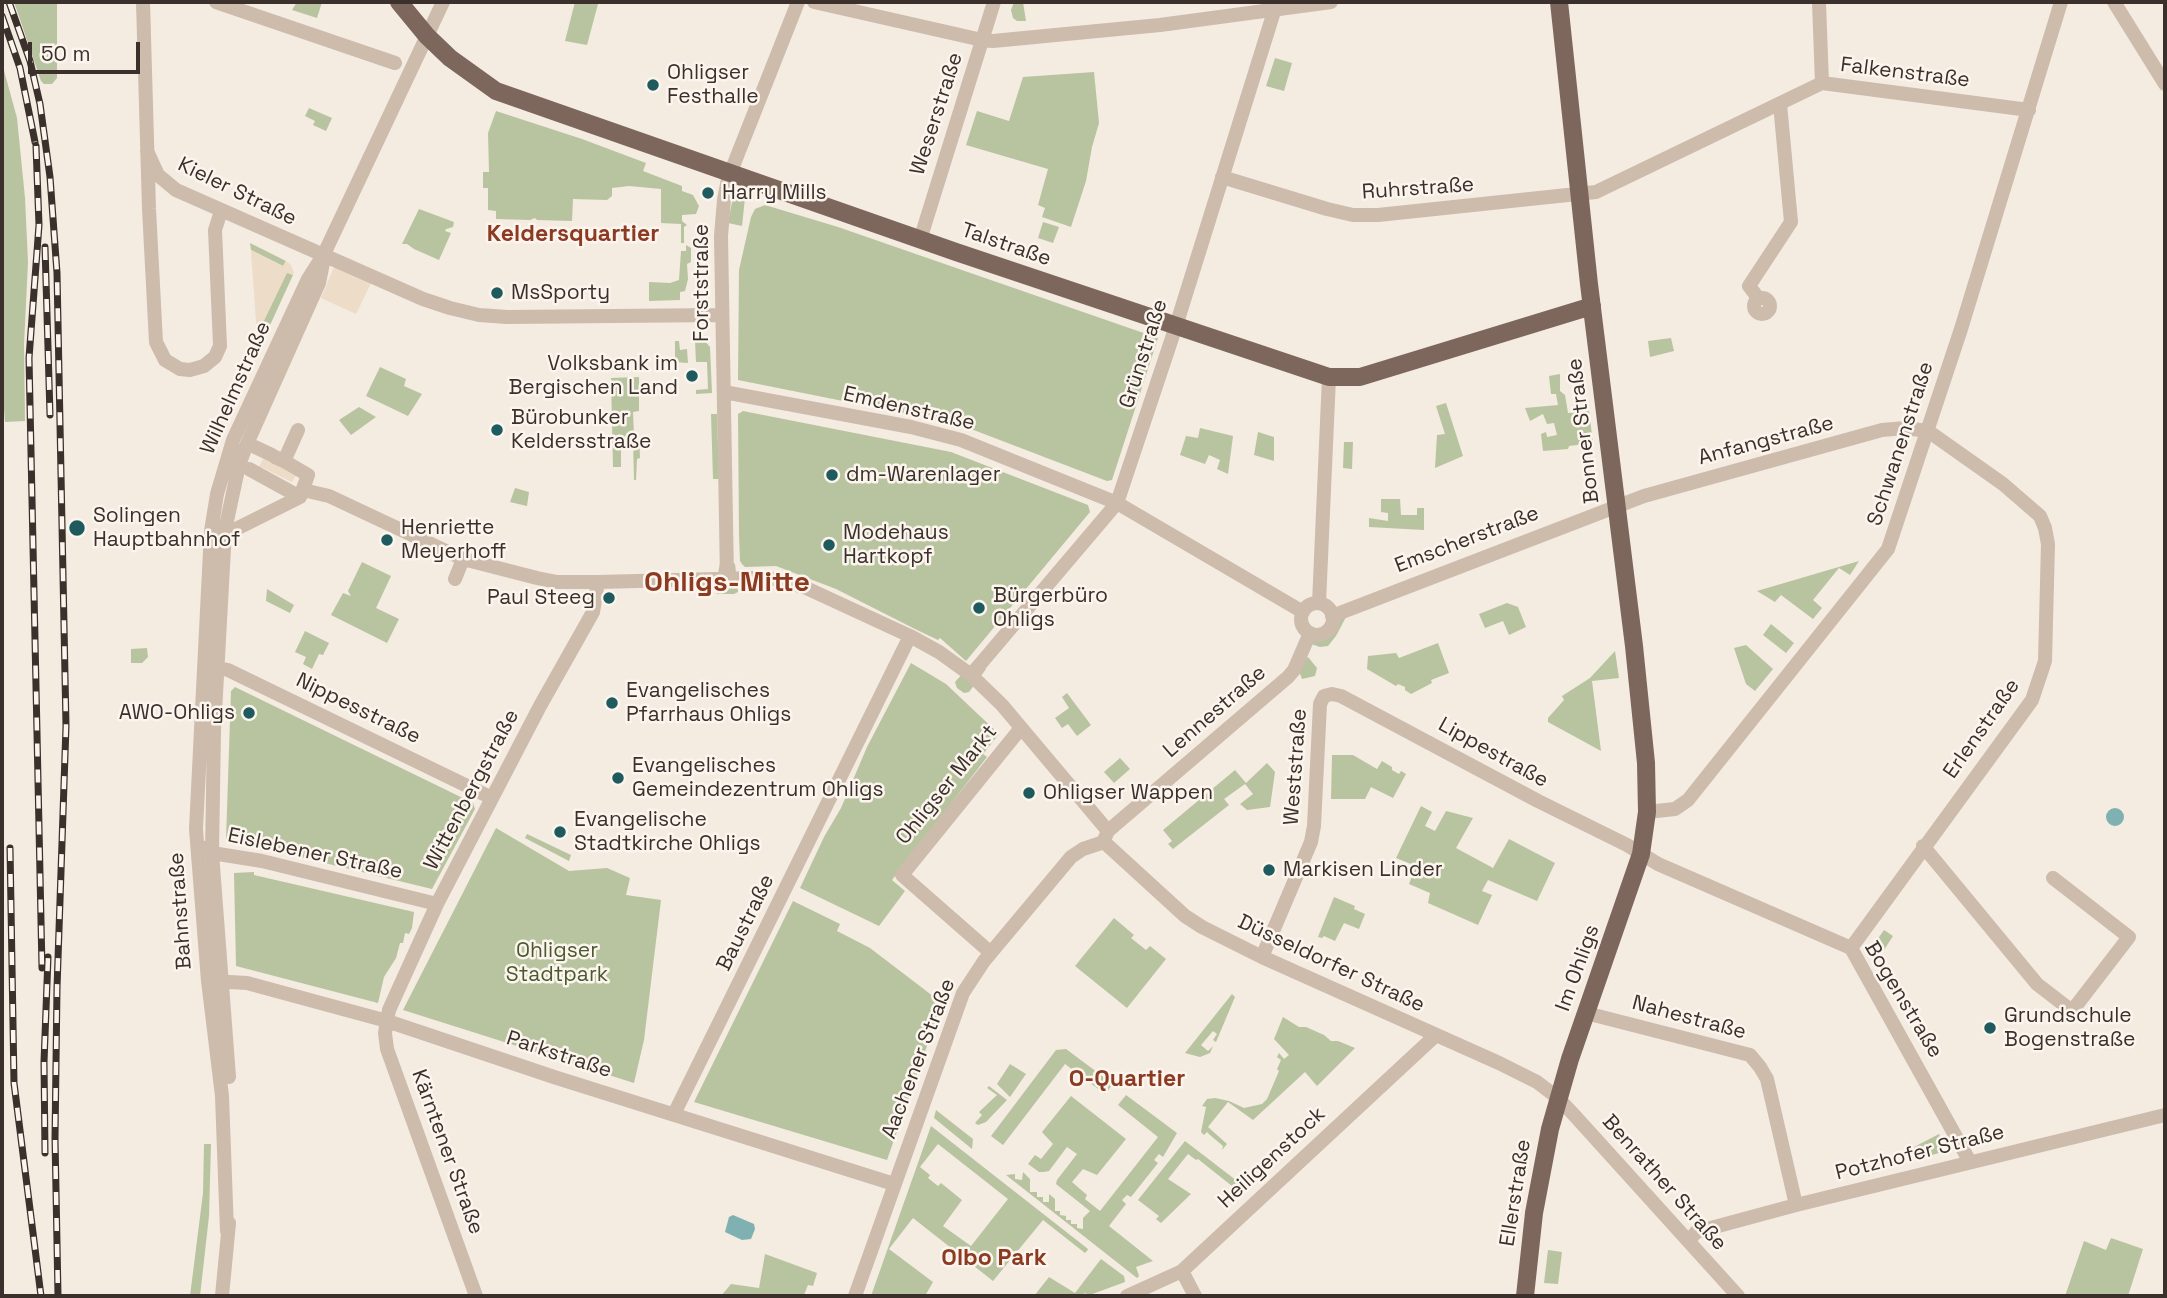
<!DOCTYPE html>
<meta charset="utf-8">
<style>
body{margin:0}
#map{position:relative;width:2167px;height:1298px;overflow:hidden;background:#f4ebe1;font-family:"Space Grotesk",sans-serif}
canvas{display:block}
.frame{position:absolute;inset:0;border:4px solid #3b302b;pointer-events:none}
.scale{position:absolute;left:28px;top:42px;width:112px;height:32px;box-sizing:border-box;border:4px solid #3b302b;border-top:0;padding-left:9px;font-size:21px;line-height:24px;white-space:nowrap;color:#3b302b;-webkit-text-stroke:5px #fbf5ee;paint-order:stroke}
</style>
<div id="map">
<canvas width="2167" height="1298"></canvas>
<div class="frame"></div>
<div class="scale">50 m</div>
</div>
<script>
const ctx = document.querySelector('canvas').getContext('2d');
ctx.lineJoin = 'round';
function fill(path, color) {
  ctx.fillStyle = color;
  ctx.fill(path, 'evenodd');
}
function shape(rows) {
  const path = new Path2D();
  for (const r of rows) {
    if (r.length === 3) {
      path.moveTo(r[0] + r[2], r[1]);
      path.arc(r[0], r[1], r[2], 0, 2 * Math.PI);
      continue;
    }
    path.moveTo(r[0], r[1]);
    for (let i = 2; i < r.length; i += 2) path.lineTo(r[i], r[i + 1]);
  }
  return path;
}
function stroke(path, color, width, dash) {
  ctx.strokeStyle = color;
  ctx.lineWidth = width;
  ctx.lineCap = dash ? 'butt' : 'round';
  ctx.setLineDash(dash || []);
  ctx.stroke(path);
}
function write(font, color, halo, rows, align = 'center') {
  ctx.font = font + ' "Space Grotesk",sans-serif';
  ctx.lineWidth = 5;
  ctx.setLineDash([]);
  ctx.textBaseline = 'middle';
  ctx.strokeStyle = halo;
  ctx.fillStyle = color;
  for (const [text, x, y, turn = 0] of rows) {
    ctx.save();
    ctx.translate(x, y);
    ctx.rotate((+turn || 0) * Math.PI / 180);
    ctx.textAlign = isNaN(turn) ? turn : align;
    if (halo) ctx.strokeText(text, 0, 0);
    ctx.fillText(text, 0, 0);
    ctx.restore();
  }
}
fill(shape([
 [14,2,57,2,57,78,52,84,44,84,41,81],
 [297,2,322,2,317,18,292,10],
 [575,2,598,4,587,45,565,41],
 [1014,2,1023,2,1026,21,1017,21,1013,18,1011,10],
 [1275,58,1292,63,1284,91,1266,86],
 [2,63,17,118,25,198,28,262,24,345,25,421,5,422,2,381],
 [1094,72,1099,123,1092,147,1086,181,1071,227,1042,217,1045,208,1038,205,1048,169,966,145,977,111,1009,121,1023,77],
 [309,108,332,118,326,131,313,125,315,121,305,116],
 [496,111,582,139,646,163,643,171,682,186,682,191,693,195,699,206,696,214,682,215,682,221,687,225,684,227,684,243,681,243,681,224,661,223,661,189,629,186,612,188,612,196,607,200,573,199,572,221,537,220,535,218,530,220,496,219,496,211,488,210,488,188,483,188,483,172,489,172,488,133],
 [735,187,746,189,742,226,728,223],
 [765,205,838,227,1158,338,1112,480,1107,481,958,424,738,380,739,270,751,217,755,209],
 [419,209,454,222,453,227,446,229,445,231,451,233,439,260,414,249,407,244,402,244],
 [1043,222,1059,227,1053,243,1038,238],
 [250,243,286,261,283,266,251,250],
 [686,245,691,248,691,262,687,264,688,279,685,291,680,292,680,300,649,301,649,282,670,283,679,280,681,251,686,251],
 [287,272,293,275,260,347,257,345,257,335],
 [1671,338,1674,351,1650,357,1648,341],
 [704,340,710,347,712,393,696,394,696,390,708,389,707,362,696,362,695,341],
 [675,341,679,341,680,350,687,349,688,363,675,362],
 [380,367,406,379,404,386,422,394,408,416,366,396],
 [1560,374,1560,391,1565,395,1568,413,1589,411,1593,443,1569,446,1568,449,1543,451,1541,434,1546,432,1547,437,1557,435,1554,423,1547,424,1543,414,1530,421,1525,408,1558,405,1556,394,1551,394,1549,376],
 [639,377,639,411,633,412,634,435,639,436,640,458,637,459,636,480,634,480,633,439,621,439,621,467,613,467,611,378],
 [1446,403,1463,456,1435,468,1437,435,1445,434,1436,406],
 [359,407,376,417,351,435,339,420],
 [743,411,951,452,1088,505,1090,512,966,661,940,638,938,640,915,629,836,589,776,566,745,567,742,564,740,561,739,535,738,414],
 [711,414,717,414,719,479,713,479],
 [1200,428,1233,436,1228,474,1217,469,1220,460,1209,455,1205,464,1180,455,1186,436,1198,438],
 [1258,432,1274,437,1274,461,1254,455],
 [1344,442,1353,442,1352,469,1343,468],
 [515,488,529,492,527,506,510,502],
 [1381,499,1400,499,1401,515,1417,515,1417,508,1424,508,1424,530,1369,527,1369,518,1388,521,1388,513,1381,512],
 [1859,561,1850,575,1839,568,1813,600,1822,608,1813,619,1781,595,1775,602,1757,591],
 [362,562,391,576,376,608,399,619,387,643,331,615,343,593,351,596,348,591],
 [732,562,735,564,738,592,734,594,717,594,715,590,720,563],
 [267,589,294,605,290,613,266,601],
 [1507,603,1518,607,1526,627,1509,635,1503,621,1485,628,1479,614],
 [1346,617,1336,636,1328,646,1320,647,1311,644,1315,639,1330,634,1341,619],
 [1771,624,1794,643,1786,653,1763,635],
 [305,631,329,643,323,655,319,654,312,669,303,664,306,657,295,652],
 [1438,643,1449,673,1431,680,1432,683,1411,694,1405,690,1405,687,1398,684,1396,686,1367,669,1368,656,1396,653,1399,658],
 [1746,645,1773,669,1755,691,1746,684,1734,648],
 [147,648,148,657,142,663,131,663,131,649],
 [1615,651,1619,678,1592,681,1601,751,1548,722,1548,718,1564,700,1562,696,1590,678],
 [1308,657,1317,668,1315,676,1302,679,1299,671,1303,661],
 [974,661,986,669,969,692,964,693,957,688,955,682],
 [911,663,946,684,999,734,983,754,987,757,892,880,905,891,879,926,800,888,824,837,841,808,867,747],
 [235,687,473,803,475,809,432,889,226,839,231,691],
 [1067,693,1091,725,1077,736,1068,724,1062,728,1055,718,1069,708,1062,697],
 [1332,755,1353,755,1377,769,1382,761,1392,767,1392,770,1399,774,1401,771,1406,774,1393,798,1371,787,1365,799,1331,799],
 [1120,758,1130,769,1114,783,1104,772],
 [1267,763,1275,772,1270,807,1247,810,1240,804,1253,794,1245,784,1224,799,1229,805,1173,849,1168,844,1172,841,1163,830,1235,770,1246,783],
 [1421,806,1432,812,1425,826,1435,831,1446,811,1473,818,1456,848,1493,868,1509,839,1555,863,1537,901,1488,880,1482,891,1492,895,1478,925,1428,903,1430,893,1409,884,1416,866,1396,858],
 [496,828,569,871,607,868,630,878,626,895,661,900,644,1040,634,1083,403,1010],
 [527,834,571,855,569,861,525,838],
 [254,872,254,875,414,912,412,928,409,934,405,933,403,943,400,943,396,958,384,977,378,1003,236,966,234,873],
 [1334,897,1355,906,1354,909,1365,914,1359,929,1344,923,1335,941,1324,936,1322,938,1318,937],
 [793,901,840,924,837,931,870,948,942,1003,887,1160,694,1102],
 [1114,918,1134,935,1131,938,1146,950,1150,946,1166,959,1127,1008,1075,966],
 [1884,930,1893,936,1877,961,1870,950],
 [1232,994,1235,997,1216,1042,1213,1040,1217,1034,1213,1031,1201,1045,1208,1051,1213,1046,1210,1053,1200,1057,1185,1053],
 [1283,1017,1299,1027,1306,1027,1324,1035,1331,1041,1338,1041,1355,1048,1317,1086,1305,1072,1253,1120,1228,1102,1208,1127,1227,1144,1222,1150,1223,1146,1210,1135,1207,1132,1204,1135,1201,1132,1206,1107,1202,1106,1207,1099,1215,1098,1229,1101,1244,1108,1262,1104,1267,1099,1279,1071,1277,1069,1281,1060,1277,1057,1279,1053,1284,1059,1289,1055,1274,1039],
 [1066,1049,1113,1084,1105,1094,1065,1064,1003,1145,991,1136,1056,1050],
 [1010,1064,1026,1074,1010,1097,997,1084],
 [989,1086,1007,1100,986,1122,978,1125,975,1123,982,1115,979,1112,997,1095,987,1088],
 [1126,1095,1177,1133,1163,1157,1159,1154,1154,1160,1158,1163,1131,1197,1127,1195,1122,1200,1126,1204,1109,1226,1153,1261,1136,1267,1139,1276,1137,1278,1006,1175,1015,1174,1015,1179,1022,1180,1023,1172,1030,1179,1030,1192,1037,1192,1037,1197,1043,1197,1043,1202,1049,1202,1049,1194,1055,1199,1055,1211,1060,1211,1060,1215,1066,1216,1066,1220,1071,1220,1071,1224,1077,1224,1077,1228,1083,1229,1083,1218,1090,1211,1056,1184,1057,1180,1077,1154,1067,1147,1049,1171,1044,1172,1039,1172,1028,1164,1035,1155,1041,1159,1053,1144,1042,1132,1071,1096,1126,1139,1097,1175,1083,1169,1072,1182,1087,1195,1085,1199,1100,1211,1158,1137,1118,1105],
 [936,1110,973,1139,972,1149,934,1118],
 [931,1126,1088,1249,1087,1251,1085,1253,1043,1220,993,1281,913,1218,889,1249,933,1282,925,1296,871,1296],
 [938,1144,1008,1199,971,1246,943,1226,962,1200,941,1183,938,1186,928,1178,930,1175,920,1167],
 [1939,1134,1944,1147,1942,1152,1919,1159,1914,1147],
 [1185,1141,1241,1184,1237,1190,1198,1159,1196,1160,1188,1154,1168,1179,1191,1194,1161,1223,1156,1219,1159,1216,1138,1200],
 [204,1144,211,1144,209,1216,200,1296,190,1296,203,1193],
 [2111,1238,2143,1249,2128,1296,2065,1296,2084,1241,2106,1250],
 [1548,1250,1562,1252,1558,1284,1544,1283],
 [765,1254,817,1273,813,1286,808,1285,804,1295,808,1296,740,1296,730,1294,729,1296,721,1296,731,1284,759,1288],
 [1101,1259,1124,1276,1125,1282,1087,1296,1086,1293,1078,1296,1034,1296,1049,1277,1075,1293]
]), '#b8c4a0');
fill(shape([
 [251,250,283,266,286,261,291,265,294,273,293,275,287,273,257,335],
 [337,260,374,277,356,314,321,298],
 [265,456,298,472,292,482,259,466]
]), '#ecdcc8');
fill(shape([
 [2115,817,9],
 [733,1215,754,1224,755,1229,751,1239,742,1240,725,1232,729,1217]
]), '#7fb0b2');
stroke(shape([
 [143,2,149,209,156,342,165,360,180,369,190,370,204,366,215,357,220,346,215,230,221,211],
 [216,2,395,63],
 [814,2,982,40,993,41,1160,25,1331,2],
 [1819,2,1822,83],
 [2114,2,2165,84],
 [147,151,158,175,176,190,423,299,450,308,479,315,507,317,722,315],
 [1222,177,1327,209,1353,215,1378,215,1596,192,1822,83,2029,110],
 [920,240,994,2],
 [1762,306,8],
 [1759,299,1749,286,1791,222,1780,104],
 [724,392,911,427,961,440,1117,503,1303,612],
 [255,447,272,455],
 [275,457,284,461,298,430],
 [249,469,300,497,308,475,284,461],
 [303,490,329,496,463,559,537,578,557,582,598,582,756,578,774,579,804,587,910,636,939,652,971,675,1002,705,1108,831],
 [234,530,300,497],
 [727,578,721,236,724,200,728,179,798,2],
 [455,579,463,559],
 [1319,603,1329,377],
 [1317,619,16],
 [1332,616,1644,496,1882,430,1905,428,1928,431,2003,484,2040,516,2045,528,2048,544,2045,661,2032,700,1851,948],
 [208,666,228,670,492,798],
 [971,675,1117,503,1176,326,1277,2],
 [1647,812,1675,809,1688,800,1888,549,1961,329,2061,2],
 [1104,840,1108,831,1288,677,1294,670,1310,633],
 [1104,842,1185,916,1202,927,1262,957,1499,1063,1537,1082,1558,1098,1575,1116,1738,1296],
 [1923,846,2037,984,2072,1011,2129,937,2053,878],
 [208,847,212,853,262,861,437,904],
 [991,953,902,875,1021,728],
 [1262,957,1311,842,1314,826,1320,704,1324,696,1332,694,1341,696,1538,801,1627,845,1658,864,1851,948,1970,1162],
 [212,981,247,983,387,1021,554,1077,894,1184],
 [1586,1013,1750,1055,1760,1067,1767,1079,1796,1205],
 [229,1077,212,853,214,730,225,530,239,465,246,446,319,283,323,263],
 [674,1114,910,636],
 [227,1231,222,1096,208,981,196,829,211,531,217,494,233,440,308,279,324,254,443,2],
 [1689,1241,1696,1232,1796,1205,2165,1115],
 [1182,1271,1195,1296],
 [222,1296,229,1223],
 [476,1296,387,1049,385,1033,387,1021,389,1010,437,904,540,706,593,612,598,582],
 [855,1296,963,993,984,961,1071,857,1083,849,1104,842],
 [1127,1296,1182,1271,1436,1035]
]), '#cdbbac', 14);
stroke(shape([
 [399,2,427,36,450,58,496,91,956,252,1329,377,1360,377,1592,306],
 [1525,1296,1534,1213,1550,1129,1570,1059,1641,854,1647,812,1646,763,1634,646,1589,284,1559,2]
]), '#7d675c', 18);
const rail = shape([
 [9,2,30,61,40,104,50,177,57,273,66,726,57,988,55,1138,58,1296],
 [2,16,20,68,35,142],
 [36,146,39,225,29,358,42,968],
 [45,247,50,415],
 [10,848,14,1083,41,1296],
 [45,1153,44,1062,48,957]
]);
stroke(rail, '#3b302b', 7);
stroke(rail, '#fbf5ee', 4.5, [13]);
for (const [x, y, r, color] of [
 [653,85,7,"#1f5a5e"],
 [708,193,7,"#1f5a5e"],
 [497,293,7,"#1f5a5e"],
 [692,376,7,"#1f5a5e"],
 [497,430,7,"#1f5a5e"],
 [832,475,7,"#1f5a5e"],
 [77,528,9,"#1f5a5e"],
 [387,540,7,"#1f5a5e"],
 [829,545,7,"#1f5a5e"],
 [609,598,7,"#1f5a5e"],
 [979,608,7,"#1f5a5e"],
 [612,703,7,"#1f5a5e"],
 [249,713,7,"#1f5a5e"],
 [618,778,7,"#1f5a5e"],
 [1029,793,7,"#1f5a5e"],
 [560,832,7,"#1f5a5e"],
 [1269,870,7,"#1f5a5e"],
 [1990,1028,7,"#1f5a5e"]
]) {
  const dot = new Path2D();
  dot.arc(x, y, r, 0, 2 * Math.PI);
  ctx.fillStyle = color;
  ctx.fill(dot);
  stroke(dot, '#fbf5ee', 2.5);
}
write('21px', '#3b302b', '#fbf5ee', [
 ["Ohligser",667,73],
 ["Festhalle",667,97],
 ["Harry Mills",722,193],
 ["MsSporty",511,293],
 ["Volksbank im",678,364,"right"],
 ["Bergischen Land",678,388,"right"],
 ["Bürobunker",511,418],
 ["Keldersstraße",511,442],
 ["dm-Warenlager",846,475],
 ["Solingen",93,516],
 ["Hauptbahnhof",93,540],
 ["Henriette",401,528],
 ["Meyerhoff",401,552],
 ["Modehaus",843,533],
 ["Hartkopf",843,557],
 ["Bürgerbüro",993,596],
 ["Ohligs",993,620],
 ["Paul Steeg",595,598,"right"],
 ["Evangelisches",626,691],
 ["Pfarrhaus Ohligs",626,715],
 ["AWO-Ohligs",235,713,"right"],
 ["Evangelisches",632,766],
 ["Gemeindezentrum Ohligs",632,790],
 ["Ohligser Wappen",1043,793],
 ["Evangelische",574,820],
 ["Stadtkirche Ohligs",574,844],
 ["Markisen Linder",1283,870],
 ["Grundschule",2004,1016],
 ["Bogenstraße",2004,1040]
], 'left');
write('21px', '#3b302b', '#fbf5ee', [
 ["Falkenstraße",1905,73,7],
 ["Weserstraße",937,114,-72],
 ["Ruhrstraße",1418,189,-4],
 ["Kieler Straße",237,192,26],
 ["Talstraße",1006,245,19],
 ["Forststraße",702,283,-90],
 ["Grünstraße",1144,354,-72],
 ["Wilhelmstraße",236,388,-66],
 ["Emdenstraße",909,409,13],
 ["Bonner Straße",1584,431,-97],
 ["Anfangstraße",1766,441,-15],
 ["Schwanenstraße",1901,444,-72],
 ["Emscherstraße",1467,540,-21],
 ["Nippesstraße",358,709,26],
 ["Lennestraße",1215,712,-41],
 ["Erlenstraße",1982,729,-55],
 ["Lippestraße",1493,753,29],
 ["Weststraße",1296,767,-86],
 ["Ohligser Markt",947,785,-51],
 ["Wittenbergstraße",472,790,-62],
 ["Eislebener Straße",315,854,12],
 ["Bahnstraße",181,911,-94],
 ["Baustraße",746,923,-64],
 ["Düsseldorfer Straße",1331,964,25],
 ["Im Ohligs",1578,968,-70],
 ["Bogenstraße",1903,1000,59],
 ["Nahestraße",1689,1018,15],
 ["Parkstraße",559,1055,18],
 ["Aachener Straße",919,1059,-69],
 ["Kärntener Straße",447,1152,70],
 ["Potzhofer Straße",1920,1153,-14],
 ["Heiligenstock",1272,1158,-43],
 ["Benrather Straße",1664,1183,48],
 ["Ellerstraße",1516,1193,-81]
]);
write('21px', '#4a5a2e', '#fbf5ee', [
 ["Ohligser",557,951],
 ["Stadtpark",557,975]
]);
write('bold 23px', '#8c3b22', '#fbf5ee', [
 ["Keldersquartier",573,235],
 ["O-Quartier",1127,1080],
 ["Olbo Park",994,1259]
]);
write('bold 28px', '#8c3b22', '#fbf5ee', [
 ["Ohligs-Mitte",727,583]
]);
</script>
